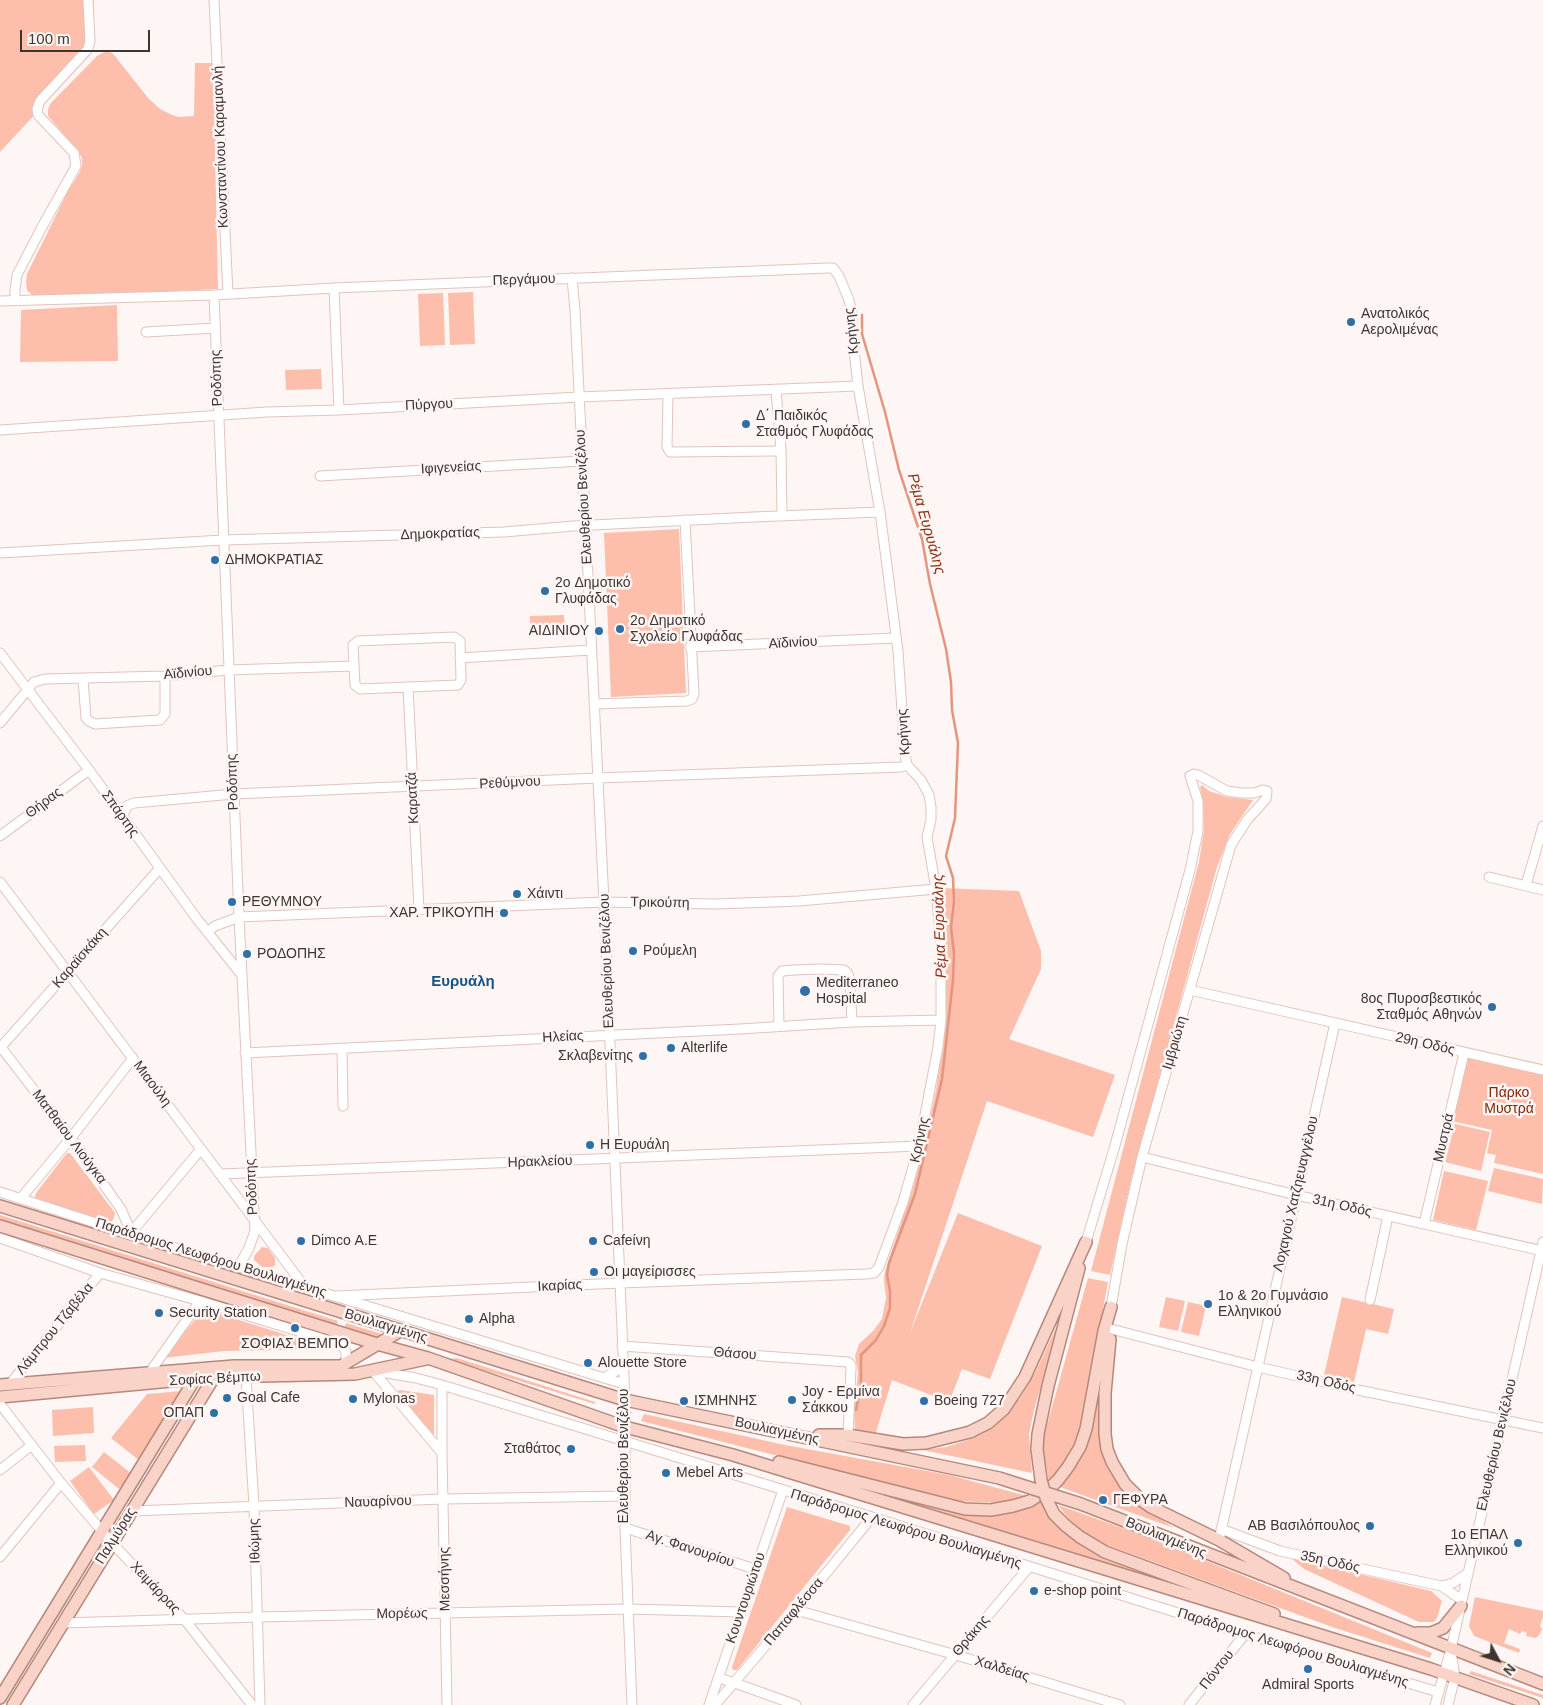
<!DOCTYPE html>
<meta charset="utf-8">
<style>
body{margin:0}
#map{position:relative;width:1543px;height:1705px;overflow:hidden;background:#fdf6f4;font-family:Arial,sans-serif}
canvas{display:block}
.north{position:absolute;left:1473px;top:1635px;width:50px;height:50px;-webkit-text-stroke:4px #fdf6f4;paint-order:stroke;rotate:130deg;font-size:14px;font-weight:700;line-height:20px;text-align:center;color:#403431}
.north::after{content:'';display:block;margin:auto;width:18px;height:22px;background:#403431;clip-path:polygon(50% 0,100% 100%,50% 72%,0 100%)}
.scale{position:absolute;left:20px;top:30px;width:130px;height:22px;box-sizing:border-box;border:2px solid #403431;border-top:0;padding-left:6px;font-size:15px;line-height:18px;white-space:nowrap;color:#403431;-webkit-text-stroke:4px #fdf6f4;paint-order:stroke}
</style>
<div id="map">
<canvas width="1543" height="1705"></canvas>
<div class="north">N</div>
<div class="scale">100 m</div>
</div>
<script>
const ctx = document.querySelector('canvas').getContext('2d');
ctx.lineJoin = 'round';
function fill(path, color) {
  ctx.fillStyle = color;
  ctx.fill(path, 'evenodd');
}
function shape(rows) {
  const path = new Path2D();
  for (const r of rows) {
    path.moveTo(r[0], r[1]);
    for (let i = 2; i < r.length; i += 2) path.lineTo(r[i], r[i + 1]);
  }
  return path;
}
function stroke(path, color, width, dash) {
  ctx.strokeStyle = color;
  ctx.lineWidth = width;
  ctx.lineCap = dash ? 'butt' : 'round';
  ctx.setLineDash(dash || []);
  ctx.stroke(path);
}
function write(font, color, halo, rows, align = 'center') {
  ctx.font = font + ' Arial,sans-serif';
  ctx.lineWidth = 5;
  ctx.setLineDash([]);
  ctx.textBaseline = 'middle';
  ctx.strokeStyle = halo;
  ctx.fillStyle = color;
  for (const [text, x, y, turn = 0] of rows) {
    ctx.save();
    ctx.translate(x, y);
    ctx.rotate((+turn || 0) * Math.PI / 180);
    ctx.textAlign = isNaN(turn) ? turn : align;
    if (halo) ctx.strokeText(text, 0, 0);
    ctx.fillText(text, 0, 0);
    ctx.restore();
  }
}
fill(shape([
 [0,0,94,0,90,55,0,152],
 [106,51,112,53,115,56,148,98,160,109,172,115,179,117,194,116,195,63,213,63,218,289,41,297,33,296,27,290,26,282,27,274,67,193,80,172,82,165,82,158,78,151,48,116,48,110,50,104,97,56],
 [473,292,475,344,450,345,448,293],
 [443,293,445,345,420,346,418,294],
 [117,305,118,361,20,362,21,310],
 [321,369,322,389,286,390,285,370],
 [679,529,686,693,611,697,604,533],
 [564,615,565,632,530,634,530,616],
 [1202,785,1209,791,1227,797,1253,800,1230,834,1217,867,1131,1180,1110,1275,1091,1271,1199,862,1204,830,1203,800,1200,787],
 [940,888,1019,891,1041,951,1041,969,1009,1039,1115,1075,1093,1137,987,1101,910,1333,958,1213,1042,1246,990,1379,962,1369,949,1402,892,1380,875,1435,855,1430,854,1410,858,1372,855,1356,859,1344,874,1330,882,1319,886,1298,884,1280,885,1271,912,1190,925,1143,936,1090,945,1027,946,971],
 [1467,1057,1543,1074,1543,1174,1494,1163,1496,1155,1487,1153,1492,1130,1452,1121],
 [1455,1124,1490,1132,1481,1171,1445,1162],
 [67,1153,70,1153,115,1213,113,1220,111,1222,107,1223,36,1199,35,1196,36,1193],
 [1494,1168,1543,1179,1542,1204,1488,1191],
 [1444,1171,1488,1181,1476,1230,1433,1220],
 [0,1215,338,1321,336,1326,0,1220],
 [262,1247,268,1248,275,1258,275,1265,273,1267,262,1267,254,1260,254,1256],
 [1088,1278,1108,1282,1080,1433,1067,1460,1049,1484,1044,1451,1044,1436],
 [1166,1297,1185,1301,1178,1331,1159,1327],
 [1342,1297,1394,1309,1388,1334,1366,1329,1354,1382,1324,1375],
 [1188,1302,1206,1306,1199,1336,1181,1332],
 [204,1309,331,1349,224,1351,163,1358],
 [1062,1315,1034,1410,1029,1434,1032,1473,923,1450,946,1447,968,1440,984,1433,998,1423,1020,1398,1035,1373],
 [346,1323,385,1335,378,1339,344,1329],
 [430,1354,450,1359,457,1358,595,1402,595,1404],
 [1100,1381,1100,1442,1108,1468,1123,1490,1153,1514,1174,1528,1057,1486,1068,1474],
 [400,1390,434,1395,434,1437,397,1394,398,1391],
 [182,1391,140,1461,111,1438,147,1394],
 [93,1407,94,1433,53,1436,52,1410],
 [644,1414,785,1445,949,1475,1027,1496,1014,1501,1002,1503,955,1501,641,1421],
 [85,1445,86,1461,55,1462,54,1446],
 [104,1452,132,1474,119,1489,92,1467],
 [89,1467,114,1500,94,1514,70,1481],
 [893,1496,953,1511,1040,1499,1051,1516,1080,1542,1101,1556,1155,1576,1154,1579,1073,1552,893,1497],
 [1058,1505,1150,1538,1432,1653,1430,1658,1335,1628,1104,1544,1088,1535,1069,1519],
 [787,1507,850,1526,850,1530,737,1670,733,1670,732,1667],
 [1291,1558,1431,1591,1442,1601,1437,1618,1434,1622,1419,1622,1304,1569],
 [1475,1597,1543,1611,1543,1617,1540,1626,1542,1629,1540,1634,1536,1638,1526,1636,1527,1633,1522,1631,1520,1634,1509,1629,1504,1643,1520,1649,1519,1653,1474,1636,1469,1626],
 [1471,1671,1543,1695,1543,1698,1469,1674]
]), '#fdbeac');
stroke(shape([
 [856,1410,861,1385,861,1355,876,1340,884,1326,890,1308,890,1291,887,1275,889,1263,915,1194,942,1079,953,980,954,954,951,927,954,902,953,878,946,856,955,818,958,743,952,710,951,682,946,649,930,584,922,539,899,470,885,412,862,334,862,315]
]), '#e4957e', 2.5);
const minor = shape([
 [214,0,228,294],
 [572,278,575,310,604,902,625,1400,625,1528,632,1705],
 [334,288,339,410],
 [214,295,239,917,255,1231,249,1248,239,1266],
 [15,300,15,290,17,275,42,227,76,166,74,153,38,115,37,109,40,101,88,49,90,41,88,0],
 [0,301,214,295,334,288,828,268,833,268,839,276,849,300,852,313,852,332,858,386,880,512,898,651,905,755,907,765,921,780,929,795,931,807,931,820,927,837,936,889,941,945,941,1020,938,1047,919,1146,903,1202,879,1267,874,1273,866,1274,620,1283,336,1296],
 [146,332,215,328],
 [776,390,781,449,782,516],
 [668,394,667,447,670,452,775,451,781,449],
 [0,430,267,412,339,410,579,397,858,386],
 [320,476,582,461],
 [0,553,223,540,504,532,573,526,753,517,880,512],
 [454,637,460,641,461,680,458,685,360,689,355,685,353,645,358,641,454,637],
 [690,647,896,638],
 [0,653,89,770,197,919,241,974],
 [460,658,591,650],
 [83,679,86,718,89,721,95,724,160,720,165,714,165,676],
 [408,687,419,909],
 [594,704,687,701,692,699,694,694,685,520],
 [0,723,34,682,45,679,165,676,228,670,353,666],
 [122,818,127,806,134,803,234,794,598,778,901,767,907,765],
 [0,836,89,770],
 [1489,877,1543,890],
 [0,882,304,1286],
 [1526,885,1543,826],
 [207,932,215,926,239,917,604,902,716,904,799,901,936,889],
 [1190,990,1543,1070],
 [779,1026,778,976,782,971,794,970,820,969,844,970,848,974,850,982,852,1022],
 [0,1046,71,1138,121,1209,131,1232],
 [0,1048,160,868],
 [342,1048,343,1106],
 [245,1053,740,1029,852,1022,941,1020],
 [1142,1157,1296,1195,1543,1251],
 [220,1174,919,1146],
 [0,1192,130,1234,624,1384],
 [21,1198,71,1138,133,1058],
 [1424,1224,1464,1053],
 [130,1234,201,1149],
 [0,1238,100,1273,200,1301,340,1344,346,1351,346,1364],
 [1086,1242,1114,1149,1190,870,1198,831,1198,801,1190,776,1194,774,1198,775,1227,791,1241,793,1254,793,1263,790,1267,791,1266,799,1247,820,1231,845,1142,1157,1122,1244,1111,1307],
 [1370,1300,1388,1216],
 [1111,1329,1258,1367,1358,1390,1543,1428],
 [622,1346,848,1362,851,1365,851,1369,848,1435],
 [373,1371,442,1453],
 [375,1371,416,1378,442,1385,872,1517,1245,1634,1438,1692],
 [150,1372,200,1301],
 [246,1377,254,1506,260,1705],
 [604,1378,616,1371,623,1362],
 [10,1384,100,1273],
 [442,1385,442,1453,447,1705],
 [0,1404,61,1483,112,1543,184,1619,252,1705],
 [0,1470,32,1445],
 [132,1511,443,1499,624,1496],
 [625,1528,755,1569],
 [1221,1529,1280,1551,1441,1586,1462,1600],
 [1219,1540,1335,1023],
 [0,1557,61,1483],
 [1441,1586,1453,1583,1468,1573],
 [796,1610,956,1655,1120,1705],
 [63,1623,258,1617,628,1609,741,1612],
 [719,1678,735,1683,796,1705],
 [709,1705,783,1490],
 [715,1705,796,1610,872,1517],
 [913,1705,1029,1567],
 [1189,1705,1245,1634],
 [1435,1705,1451,1649,1543,1242],
 [1448,1705,1455,1677,1451,1652]
]);
const major = shape([
 [0,1206,625,1400,999,1478],
 [0,1226,377,1344,428,1358,625,1427,733,1455,1431,1669,1533,1705],
 [1110,1339,1105,1393,1105,1434,1107,1449,1112,1462,1125,1484,1141,1500,1151,1507,1219,1540,1284,1578],
 [0,1385,234,1366,341,1366,400,1331],
 [0,1397,214,1377,355,1374,426,1359],
 [819,1435,848,1435,903,1444,926,1443,970,1432,988,1423,1004,1409,1025,1377,1086,1242],
 [1037,1449,1038,1434,1048,1386,1079,1268],
 [779,1462,965,1509,991,1510,1013,1506,1030,1501,1051,1487,1058,1480,1068,1467,1080,1447,1086,1429,1104,1331,1111,1307],
 [1081,1504,1543,1684],
 [1065,1525,1080,1537,1105,1552,1274,1614],
 [1417,1633,1431,1633,1443,1628,1461,1606],
 [0,1698,198,1374],
 [13,1705,216,1374]
]);
stroke(minor, '#e2c4bb', 11);
stroke(major, '#b6887b', 14);
stroke(minor, '#fff', 9);
stroke(major, '#f9d3c8', 11);
const majorBridge = shape([
 [1037,1449,1041,1480,1046,1498,1054,1514,1065,1525],
 [999,1478,1081,1504]
]);
stroke(majorBridge, '#b6887b', 14, []);
stroke(majorBridge, '#f9d3c8', 11);
for (const [x, y, r, color] of [
 [1351,322,5,"#2e6fa5"],
 [746,424,5,"#2e6fa5"],
 [215,560,5,"#2e6fa5"],
 [545,591,5,"#2e6fa5"],
 [620,629,5,"#2e6fa5"],
 [599,631,5,"#2e6fa5"],
 [517,894,5,"#2e6fa5"],
 [232,902,5,"#2e6fa5"],
 [504,913,5,"#2e6fa5"],
 [633,951,5,"#2e6fa5"],
 [247,954,5,"#2e6fa5"],
 [805,991,6,"#2e6fa5"],
 [1492,1007,5,"#2e6fa5"],
 [671,1048,5,"#2e6fa5"],
 [643,1056,5,"#2e6fa5"],
 [590,1145,5,"#2e6fa5"],
 [301,1241,5,"#2e6fa5"],
 [593,1241,5,"#2e6fa5"],
 [594,1272,5,"#2e6fa5"],
 [1208,1304,5,"#2e6fa5"],
 [159,1313,5,"#2e6fa5"],
 [469,1319,5,"#2e6fa5"],
 [295,1328,5,"#2e6fa5"],
 [588,1363,5,"#2e6fa5"],
 [227,1398,5,"#2e6fa5"],
 [353,1399,5,"#2e6fa5"],
 [792,1400,5,"#2e6fa5"],
 [684,1401,5,"#2e6fa5"],
 [924,1401,5,"#2e6fa5"],
 [214,1413,5,"#2e6fa5"],
 [571,1449,5,"#2e6fa5"],
 [666,1473,5,"#2e6fa5"],
 [1103,1500,5,"#2e6fa5"],
 [1370,1526,5,"#2e6fa5"],
 [1518,1543,5,"#2e6fa5"],
 [1034,1591,5,"#2e6fa5"],
 [1308,1669,5,"#2e6fa5"]
]) {
  const dot = new Path2D();
  dot.arc(x, y, r, 0, 2 * Math.PI);
  ctx.fillStyle = color;
  ctx.fill(dot);
  stroke(dot, '#fdf6f4', 2);
}
write('14px', '#403431', '#fdf6f4', [
 ["Κωνσταντίνου Καραμανλή",221,147,-92],
 ["Περγάμου",524,280,-2],
 ["Κρήνης",852,331,-96],
 ["Ροδόπης",217,378,-92],
 ["Πύργου",429,405,-3],
 ["Ιφιγενείας",451,468,-3],
 ["Ελευθερίου Βενιζέλου",584,497,-93],
 ["Δημοκρατίας",440,534,-2],
 ["Αϊδινίου",793,643,-3],
 ["Αϊδινίου",188,673,-5],
 ["Κρήνης",904,732,-94],
 ["Ροδόπης",233,782,-92],
 ["Ρεθύμνου",510,783,-3],
 ["Καρατζά",413,798,-93],
 ["Θήρας",44,803,-37],
 ["Σπάρτης",120,814,54],
 ["Τρικούπη",660,903,1],
 ["Καραϊσκάκη",80,958,-49],
 ["Ελευθερίου Βενιζέλου",607,961,-92],
 ["Ηλείας",563,1037,-3],
 ["Ιμβριώτη",1175,1043,-74],
 ["29η Οδός",1425,1044,13],
 ["Μιαούλη",152,1084,53],
 ["Ματθαίου Λιούγκα",69,1137,53],
 ["Μυστρά",1444,1138,-77],
 ["Κρήνης",920,1140,-78],
 ["Ηρακλείου",540,1162,-2],
 ["Ροδόπης",252,1187,-93],
 ["Λοχαγού Χατζηευαγγέλου",1296,1194,-77],
 ["31η Οδός",1342,1206,13],
 ["Παράδρομος Λεωφόρου Βουλιαγμένης",211,1258,17],
 ["Ικαρίας",560,1286,-3],
 ["Βουλιαγμένης",386,1326,17],
 ["Λάμπρου Τζαβέλα",55,1329,-51],
 ["Θάσου",735,1354,4],
 ["Σοφίας Βέμπω",215,1379,-3],
 ["33η Οδός",1326,1382,13],
 ["Βουλιαγμένης",777,1431,12],
 ["Ελευθερίου Βενιζέλου",1497,1445,-77],
 ["Ελευθερίου Βενιζέλου",624,1456,-90],
 ["Ναυαρίνου",378,1502,-2],
 ["Παράδρομος Λεωφόρου Βουλιαγμένης",906,1529,17],
 ["Παλμύρας",116,1536,-58],
 ["Βουλιαγμένης",1166,1538,22],
 ["Ιθώμης",255,1541,-92],
 ["Αγ. Φανουρίου",690,1549,18],
 ["35η Οδός",1330,1562,12],
 ["Μεσσήνης",445,1579,-91],
 ["Χειμάρρας",155,1588,47],
 ["Κουντουριώτου",746,1598,-71],
 ["Παπαφλέσσα",794,1612,-50],
 ["Μορέως",402,1614,-1],
 ["Θράκης",971,1636,-50],
 ["Παράδρομος Λεωφόρου Βουλιαγμένης",1293,1648,17],
 ["Χαλδείας",1002,1669,17],
 ["Πόντου",1217,1670,-52]
]);
write('14px', '#403431', '#fdf6f4', [
 ["Ανατολικός",1361,314],
 ["Αερολιμένας",1361,330],
 ["Δ΄ Παιδικός",756,416],
 ["Σταθμός Γλυφάδας",756,432],
 ["ΔΗΜΟΚΡΑΤΙΑΣ",225,560],
 ["2ο Δημοτικό",555,583],
 ["Γλυφάδας",555,599],
 ["2ο Δημοτικό",630,621],
 ["Σχολείο Γλυφάδας",630,637],
 ["ΑΙΔΙΝΙΟΥ",589,631,"right"],
 ["Χάιντι",527,894],
 ["ΡΕΘΥΜΝΟΥ",242,902],
 ["ΧΑΡ. ΤΡΙΚΟΥΠΗ",494,913,"right"],
 ["Ρούμελη",643,951],
 ["ΡΟΔΟΠΗΣ",257,954],
 ["Mediterraneo",816,983],
 ["Hospital",816,999],
 ["8ος Πυροσβεστικός",1482,999,"right"],
 ["Σταθμός Αθηνών",1482,1015,"right"],
 ["Alterlife",681,1048],
 ["Σκλαβενίτης",633,1056,"right"],
 ["Η Ευρυάλη",600,1145],
 ["Dimco Α.Ε",311,1241],
 ["Cafeίνη",603,1241],
 ["Οι μαγείρισσες",604,1272],
 ["1ο & 2ο Γυμνάσιο",1218,1296],
 ["Ελληνικού",1218,1312],
 ["Security Station",169,1313],
 ["Alpha",479,1319],
 ["ΣΟΦΙΑΣ ΒΕΜΠΟ",295,1344,"center"],
 ["Alouette Store",598,1363],
 ["Joy - Ερμίνα",802,1392],
 ["Σάκκου",802,1408],
 ["Goal Cafe",237,1398],
 ["Mylonas",363,1399],
 ["ΙΣΜΗΝΗΣ",694,1401],
 ["Boeing 727",934,1401],
 ["ΟΠΑΠ",204,1413,"right"],
 ["Σταθάτος",561,1449,"right"],
 ["Mebel Arts",676,1473],
 ["ΓΕΦΥΡΑ",1113,1500],
 ["ΑΒ Βασιλόπουλος",1360,1526,"right"],
 ["1ο ΕΠΑΛ",1508,1535,"right"],
 ["Ελληνικού",1508,1551,"right"],
 ["e-shop point",1044,1591],
 ["Admiral Sports",1308,1685,"center"]
], 'left');
write('14px', '#822506', '#fdf6f4', [
 ["Πάρκο",1509,1093],
 ["Μυστρά",1509,1109]
]);
write('italic 15px', '#8f3216', '#fdf6f4', [
 ["Ρέμα Ευρυάλης",926,524,74],
 ["Ρέμα Ευρυάλης",940,926,-92]
]);
write('bold 15px', '#155383', '#fdf6f4', [
 ["Ευρυάλη",463,982]
]);
</script>
